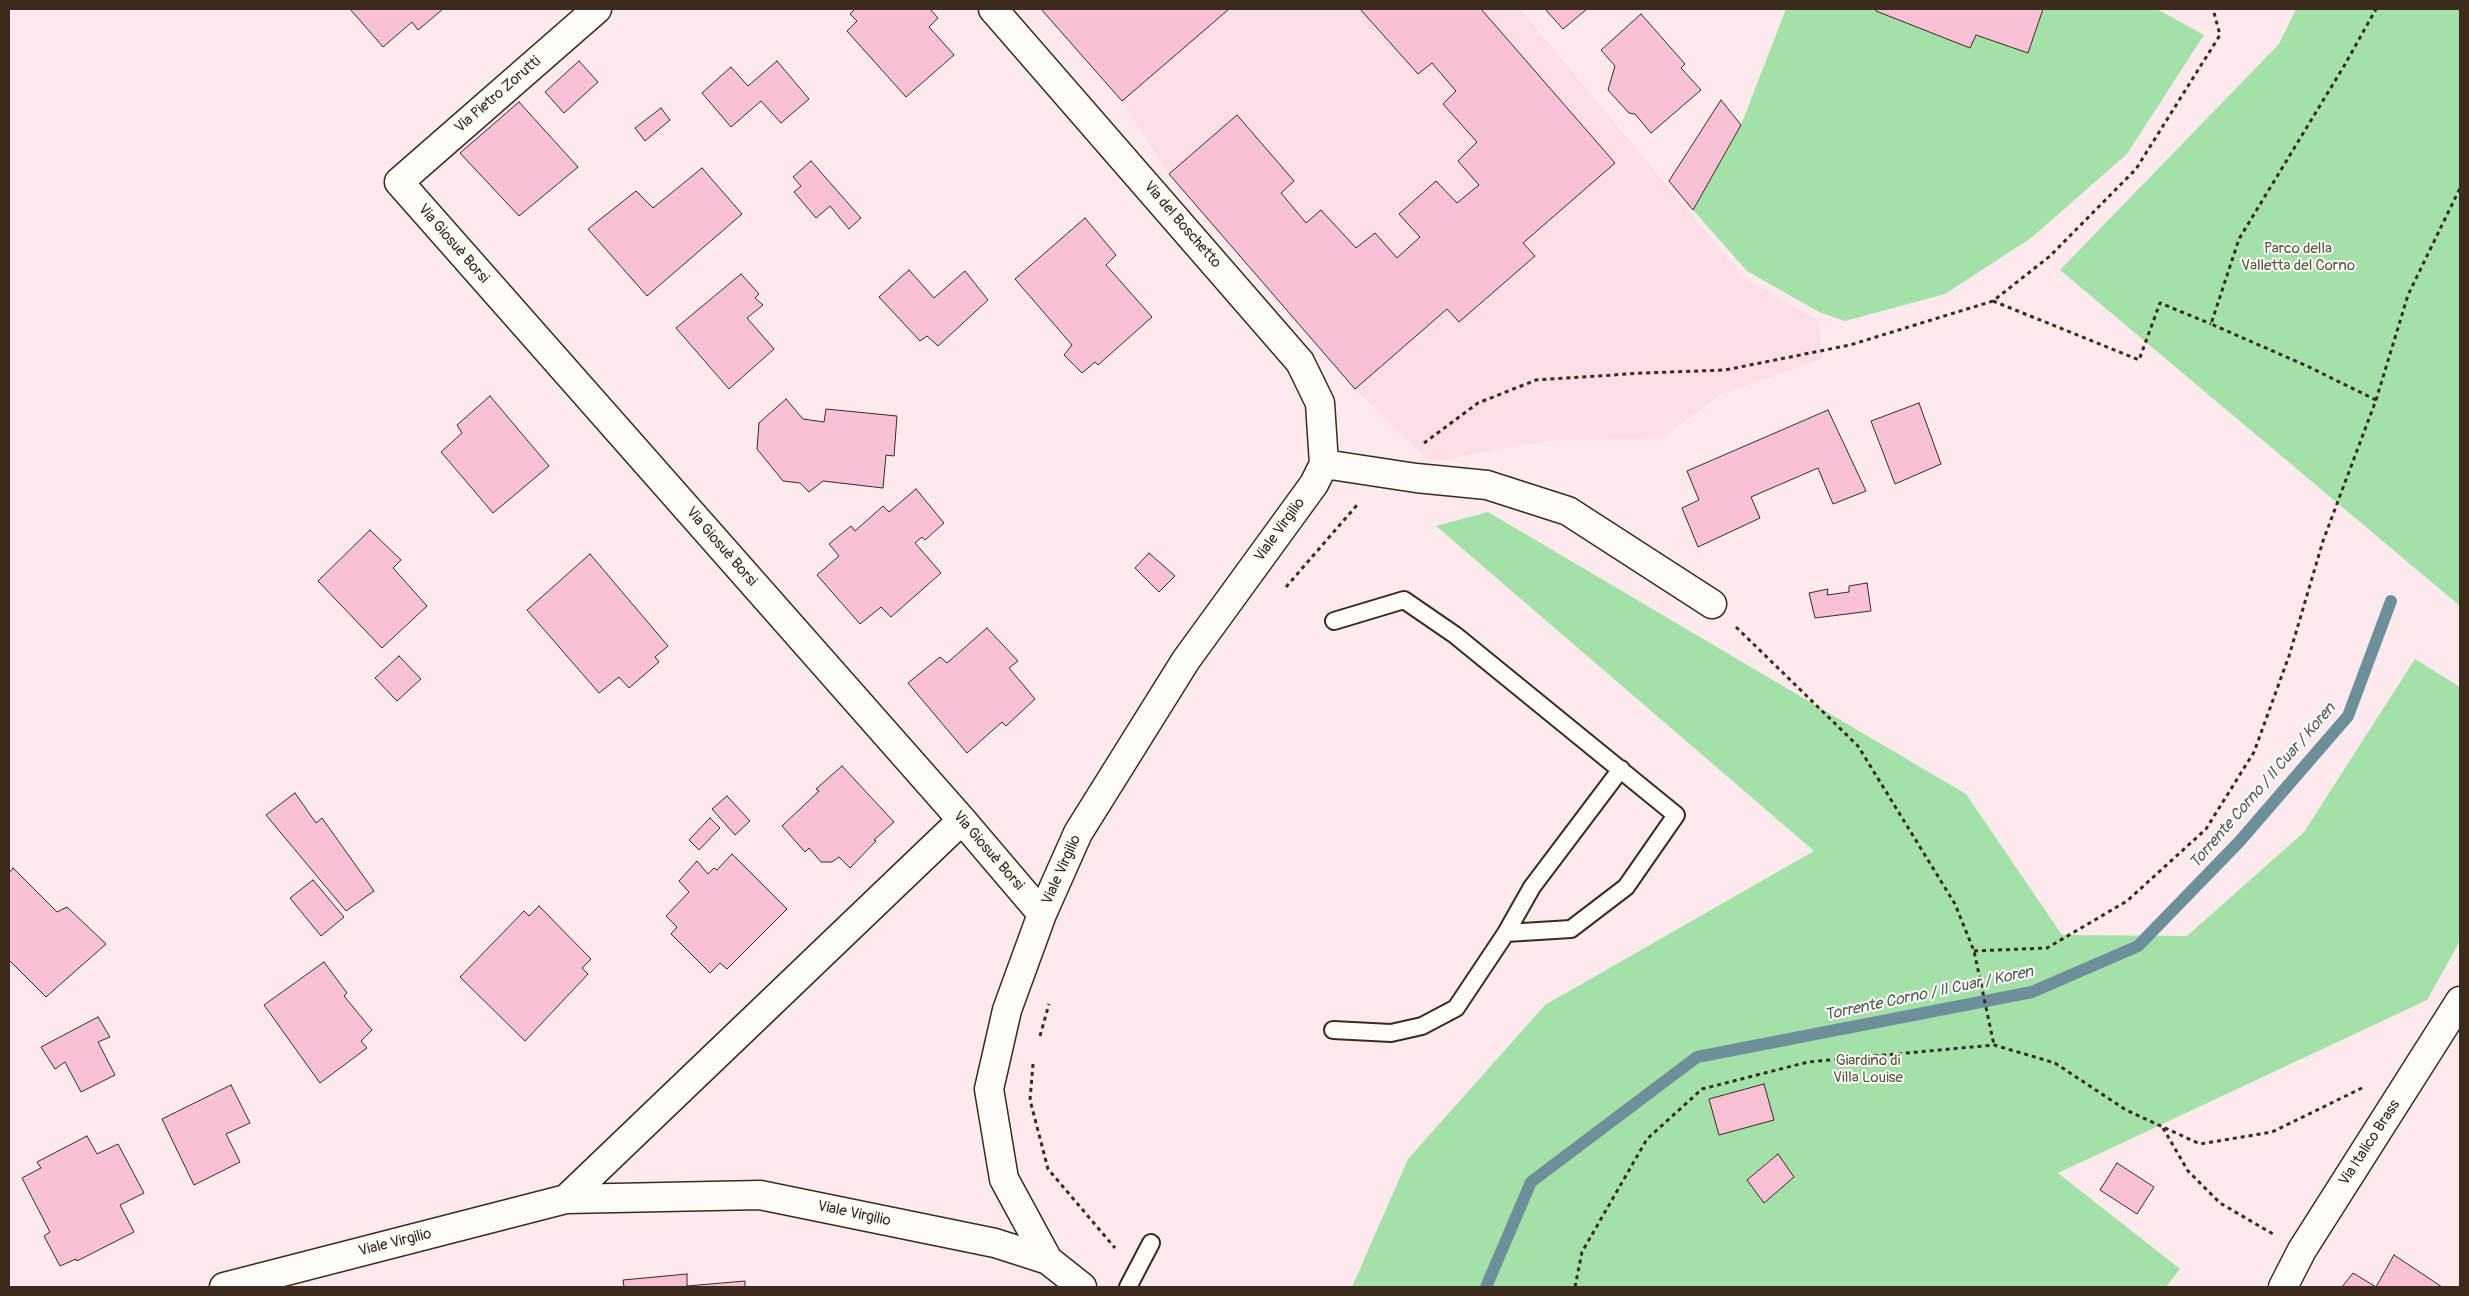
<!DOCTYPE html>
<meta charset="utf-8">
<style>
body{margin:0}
#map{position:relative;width:2469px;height:1296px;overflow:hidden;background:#fceaed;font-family:Pangolin,sans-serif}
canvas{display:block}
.frame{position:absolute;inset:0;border:10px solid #3b2a1e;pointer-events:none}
</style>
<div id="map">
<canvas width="2469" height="1296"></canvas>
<div class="frame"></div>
</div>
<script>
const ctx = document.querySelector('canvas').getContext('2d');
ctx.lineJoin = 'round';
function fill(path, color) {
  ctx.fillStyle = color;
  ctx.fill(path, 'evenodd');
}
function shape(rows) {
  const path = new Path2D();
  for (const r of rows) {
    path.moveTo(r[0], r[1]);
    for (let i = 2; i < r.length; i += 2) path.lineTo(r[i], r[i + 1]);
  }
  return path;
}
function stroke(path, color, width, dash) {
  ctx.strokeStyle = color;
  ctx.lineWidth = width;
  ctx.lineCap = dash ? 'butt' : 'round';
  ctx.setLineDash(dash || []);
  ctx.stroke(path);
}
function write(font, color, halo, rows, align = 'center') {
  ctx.font = font + ' Pangolin,sans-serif';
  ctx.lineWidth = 4;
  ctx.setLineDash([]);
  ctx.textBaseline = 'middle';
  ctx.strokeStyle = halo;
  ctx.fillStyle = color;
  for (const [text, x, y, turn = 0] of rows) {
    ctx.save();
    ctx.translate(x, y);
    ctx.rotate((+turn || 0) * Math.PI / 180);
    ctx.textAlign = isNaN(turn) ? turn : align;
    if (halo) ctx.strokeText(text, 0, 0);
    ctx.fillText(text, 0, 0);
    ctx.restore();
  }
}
fill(shape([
 [1041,9,1520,9,1743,277,1819,321,1822,359,1723,393,1660,439,1553,440,1430,462,1355,389,1169,174,1122,101]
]), '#fbdee6');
fill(shape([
 [1786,9,2157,9,2204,35,2127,154,2031,238,1945,294,1845,321,1819,312,1747,271,1693,210,1741,125],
 [2296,9,2460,9,2460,606,2060,270,2279,44],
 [1488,512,1966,794,2062,935,2187,936,2304,832,2415,659,2460,687,2460,941,2427,1000,2058,1173,2180,1269,2166,1287,1352,1287,1408,1159,1545,1005,1814,851,1436,526]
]), '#a4e1a8');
stroke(shape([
 [1486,1287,1531,1182,1697,1057,2032,992,2138,946,2239,842,2348,716,2391,601]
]), '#6c8f9b', 12);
const building = shape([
 [350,9,443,9,418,30,412,22,383,47,350,9],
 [855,9,930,9,938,18,929,27,954,55,906,97,847,31,857,21,850,14,855,9],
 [1041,9,1229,9,1122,101,1041,9],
 [1360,9,1481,9,1615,163,1523,243,1535,256,1459,322,1447,309,1355,389,1169,174,1237,115,1294,181,1281,193,1306,223,1321,210,1356,248,1375,233,1397,258,1420,237,1399,214,1436,181,1457,203,1479,185,1458,161,1477,142,1443,104,1456,91,1432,63,1418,74,1360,9],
 [1545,9,1587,9,1563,29,1545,9],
 [1876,9,2043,9,2028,53,1976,35,1970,48,1876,11,1876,9],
 [1641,14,1685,64,1681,68,1701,90,1651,133,1635,114,1629,113,1608,90,1615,66,1601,50,1641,14],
 [579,61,598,82,564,113,545,92,579,61],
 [777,61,809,99,781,123,761,101,731,127,702,93,731,67,748,86,777,61],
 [1721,100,1741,125,1693,210,1669,181,1721,100],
 [519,102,578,167,519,216,460,153,519,102],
 [661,108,670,120,645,141,635,128,661,108],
 [811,161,861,218,849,229,830,206,816,218,794,192,801,186,793,177,811,161],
 [702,168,742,214,647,296,588,229,636,191,653,208,702,168],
 [1085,218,1116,255,1106,265,1152,317,1098,365,1095,362,1082,373,1064,355,1072,345,1015,279,1085,218],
 [909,270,934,298,965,271,988,300,938,346,927,336,920,341,879,297,909,270],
 [741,274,759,294,755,298,763,305,747,318,774,349,729,389,676,328,741,274],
 [490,396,549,466,493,513,441,452,462,433,457,425,490,396],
 [786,399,803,419,824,422,826,409,897,416,894,456,886,455,883,488,823,481,809,492,800,483,783,481,757,449,759,423,786,399],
 [1919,403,1941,464,1895,484,1871,421,1919,403],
 [1828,410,1866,491,1833,504,1818,468,1751,497,1760,518,1698,547,1682,508,1699,500,1687,471,1828,410],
 [916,489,944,523,925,540,922,537,915,543,941,573,891,617,881,607,860,624,817,575,839,556,829,544,851,526,855,531,883,506,889,512,916,489],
 [370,530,401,560,393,568,427,606,382,648,318,581,370,530],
 [1149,553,1175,576,1159,592,1135,568,1149,553],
 [590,554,668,646,655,657,659,662,629,688,619,677,599,693,527,610,590,554],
 [1867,583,1871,611,1815,618,1809,593,1828,589,1827,595,1849,592,1849,586,1867,583],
 [987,628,1018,661,1009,668,1035,699,1006,726,1002,722,967,753,908,683,940,657,947,663,987,628],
 [399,656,421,679,397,701,375,678,399,656],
 [842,766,894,822,874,840,876,841,850,868,839,857,832,862,821,862,809,848,805,852,782,826,819,791,816,789,842,766],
 [295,793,316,823,322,818,374,891,346,911,266,815,295,793],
 [727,796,750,821,735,835,712,809,727,796],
 [710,818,720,828,699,850,689,840,710,818],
 [732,854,787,909,727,969,720,963,710,973,671,934,677,927,666,916,689,892,679,881,697,861,708,874,714,868,717,870,732,854],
 [13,868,57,912,67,907,106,944,46,997,9,960,9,873,13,868],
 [313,880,344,917,321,936,290,898,313,880],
 [539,906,591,959,582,968,588,974,525,1041,460,977,524,911,529,916,539,906],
 [324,962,347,993,344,996,372,1030,361,1041,367,1048,320,1083,264,1005,324,962],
 [98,1017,110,1037,98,1042,115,1075,81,1092,65,1062,55,1069,41,1047,98,1017],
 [1764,1084,1774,1120,1719,1135,1709,1099,1764,1084],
 [231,1085,250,1123,226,1134,240,1162,194,1185,162,1119,231,1085],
 [87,1136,97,1154,118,1144,144,1193,120,1205,134,1232,77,1261,76,1259,60,1266,44,1236,50,1232,22,1178,41,1168,37,1162,87,1136],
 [1778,1154,1794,1177,1764,1203,1747,1180,1778,1154],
 [2117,1163,2154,1187,2137,1214,2100,1190,2117,1163],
 [2394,1255,2442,1287,2342,1287,2353,1273,2376,1287,2394,1255],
 [687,1274,687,1286,745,1281,745,1287,624,1287,623,1280,687,1274]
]);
fill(building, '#f9c1d7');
stroke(building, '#3b2a1e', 1);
const service = shape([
 [1334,621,1404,600,1455,635,1676,815,1626,887,1571,929,1506,933],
 [1333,1030,1391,1033,1422,1026,1456,1008,1506,933,1532,887,1621,769],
 [1128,1287,1151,1243]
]);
const minor = shape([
 [597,9,399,182,962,820,1042,914],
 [993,9,1300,362,1320,403,1324,464],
 [1324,464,1416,478,1487,485,1568,511,1712,604],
 [566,1199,962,820],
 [224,1287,566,1199,760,1195,995,1243,1048,1260],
 [1082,1287,1048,1260,1004,1179,989,1089,1007,1010,1042,914,1078,833,1186,660,1314,484,1324,464]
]);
const secondary = shape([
 [2283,1287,2302,1250,2460,1001]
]);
stroke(service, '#3b2a1e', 20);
stroke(minor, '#3b2a1e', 31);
stroke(secondary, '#3b2a1e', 31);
stroke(shape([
 [1993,301,2139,360,2160,303,2211,324],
 [2376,400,2307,366,2211,324,2239,239,2344,66,2376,9],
 [1424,443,1478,403,1536,380,1643,373,1725,370,1850,345,1993,301,2050,256,2136,169,2220,35,2213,9],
 [1286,587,1357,505],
 [1736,627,1858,746,1955,904,1974,951,1994,1045],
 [1974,951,2047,948,2127,901,2206,829,2254,752,2289,656,2323,541,2376,400,2408,295,2460,188],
 [1040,1036,1049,1004],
 [1033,1064,1030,1100,1048,1169,1115,1248],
 [2163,1128,2188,1171,2220,1203,2273,1234],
 [1575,1287,1582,1252,1647,1139,1702,1089,1808,1062,1994,1045,2055,1063,2126,1110,2200,1144,2272,1132,2362,1088]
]), '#3b2a1e', 3, [4, 4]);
stroke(service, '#fdfcf7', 16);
stroke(minor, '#fdfcf7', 28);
stroke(secondary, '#fdfcf7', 28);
write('15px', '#3b2a1e', '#fdfcf7', [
 ["Via Pietro Zorutti",498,95,-41],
 ["Via del Boschetto",1182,225,49],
 ["Via Giosuè Borsi",453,244,49],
 ["Viale Virgilio",1280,530,-54],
 ["Via Giosuè Borsi",721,547,49],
 ["Via Giosuè Borsi",988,851,49],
 ["Viale Virgilio",1062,870,-66],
 ["Via Italico Brass",2370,1143,-57],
 ["Viale Virgilio",854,1214,12],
 ["Viale Virgilio",395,1243,-14]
]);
write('15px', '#555840', '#fdfcf7', [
 ["Parco della",2298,249],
 ["Valletta del Corno",2298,266],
 ["Giardino di",1868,1061],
 ["Villa Louise",1868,1078]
]);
write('italic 16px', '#545d5d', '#fdfcf7', [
 ["Torrente Corno / Il Cuar / Koren",2263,786,-49],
 ["Torrente Corno / Il Cuar / Koren",1929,994,-12]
]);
</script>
